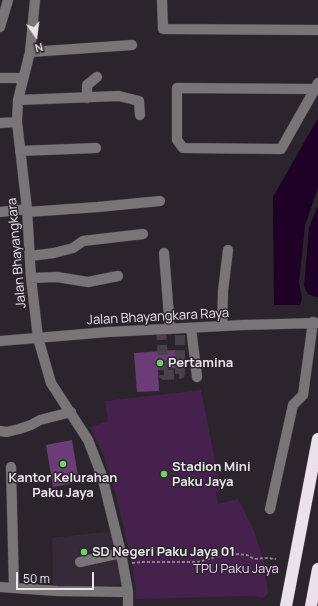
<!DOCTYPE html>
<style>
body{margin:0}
#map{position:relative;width:318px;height:606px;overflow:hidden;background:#2b242c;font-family:Manrope,sans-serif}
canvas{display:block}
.north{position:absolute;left:16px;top:16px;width:40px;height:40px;-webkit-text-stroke:3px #2b242c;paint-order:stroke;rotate:166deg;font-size:11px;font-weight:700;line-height:16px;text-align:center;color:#eae5eb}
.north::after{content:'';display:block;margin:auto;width:14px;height:18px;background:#eae5eb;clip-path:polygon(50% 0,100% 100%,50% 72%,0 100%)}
.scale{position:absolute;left:16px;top:572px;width:78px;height:18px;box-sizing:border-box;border:2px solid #eae5eb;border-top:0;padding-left:5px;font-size:12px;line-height:14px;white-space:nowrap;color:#eae5eb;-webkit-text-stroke:3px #2b242c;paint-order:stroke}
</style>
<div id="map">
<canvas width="318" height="606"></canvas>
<div class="north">N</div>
<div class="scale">50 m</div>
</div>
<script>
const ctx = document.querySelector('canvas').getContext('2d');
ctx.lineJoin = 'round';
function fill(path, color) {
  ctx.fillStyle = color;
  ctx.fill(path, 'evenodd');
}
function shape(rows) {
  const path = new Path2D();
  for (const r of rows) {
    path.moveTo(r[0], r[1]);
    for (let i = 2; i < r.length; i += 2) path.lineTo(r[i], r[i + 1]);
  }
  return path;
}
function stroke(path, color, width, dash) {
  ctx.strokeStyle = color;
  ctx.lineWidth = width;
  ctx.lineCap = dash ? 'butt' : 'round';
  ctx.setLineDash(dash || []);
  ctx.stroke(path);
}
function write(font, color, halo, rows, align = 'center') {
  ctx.font = font + ' Manrope,sans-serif';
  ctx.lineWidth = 3;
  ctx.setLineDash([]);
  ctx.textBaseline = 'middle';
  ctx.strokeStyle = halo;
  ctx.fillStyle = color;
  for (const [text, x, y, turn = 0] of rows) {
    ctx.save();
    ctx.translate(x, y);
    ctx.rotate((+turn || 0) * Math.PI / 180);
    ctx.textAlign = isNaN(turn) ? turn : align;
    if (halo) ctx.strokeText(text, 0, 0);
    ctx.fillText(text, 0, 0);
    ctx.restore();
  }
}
fill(shape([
 [112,531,122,584,78,590,53,588,52,538]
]), '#352a37');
fill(shape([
 [201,390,221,491,216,492,218,504,238,499,254,531,264,561,268,592,267,595,262,598,254,596,135,599,136,591,131,559,117,499,104,456,90,427,108,421,105,401]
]), '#46214d');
fill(shape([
 [318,118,318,187,305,226,299,282,302,298,300,305,274,305,273,197],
 [318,206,318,297,316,297,308,294,304,286,309,227]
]), '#1f0026');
fill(shape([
 [175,350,176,368,158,370,159,391,137,392,134,353],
 [72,440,79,482,53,487,46,445]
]), '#6c3c76');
stroke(shape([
 [161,330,164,375,180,374,180,329]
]), '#484149', 10, [10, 5]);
const minor = shape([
 [35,0,30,52,18,100,17,122,27,209,31,278,38,338,51,383,88,440,102,476,121,553,128,592,128,606],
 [162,0,163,29,318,30],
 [0,27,8,0],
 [30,52,132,45],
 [0,78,23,78],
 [315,89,177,88,177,140,183,148,281,149,315,89,318,83],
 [87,98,87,85,97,77],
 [18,100,119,96,139,101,140,115],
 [0,123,17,122],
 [20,151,96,148],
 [0,212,27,209],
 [28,212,98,207,160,201],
 [164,253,170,329],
 [30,256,54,253,73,248,83,241,143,234],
 [31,278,57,277,88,282,118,276],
 [222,326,223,291,228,250],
 [191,328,197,377],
 [0,341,108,332,243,325,318,323],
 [0,431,7,432,19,429,31,425,40,420,71,412],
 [11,467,14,588],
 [270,509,293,405,303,395,313,322],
 [80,562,121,553],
 [0,587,57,591,128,592]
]);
const highway = shape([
 [286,606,318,439],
 [311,606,318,569]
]);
stroke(minor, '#463f47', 11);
stroke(highway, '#463f47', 13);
stroke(shape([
 [132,563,143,562,198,562,223,555,236,554,247,555,254,559,267,558,276,559]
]), '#89838a', 2, [3, 2]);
stroke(minor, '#787478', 10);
stroke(highway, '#ebe1ec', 12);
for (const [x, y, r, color] of [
 [160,363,4,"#6fd35f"],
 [63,464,4,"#6fd35f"],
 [164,474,4,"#6fd35f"],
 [84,552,4,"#6fd35f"]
]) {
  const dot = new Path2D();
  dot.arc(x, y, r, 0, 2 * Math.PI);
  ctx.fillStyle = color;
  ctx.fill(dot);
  stroke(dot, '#2b242c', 1.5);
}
write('13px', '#eae5eb', '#2b242c', [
 ["Jalan Bhayangkara",17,253,-95],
 ["Jalan Bhayangkara Raya",158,317,-3]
]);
write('bold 13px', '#eae5eb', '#2b242c', [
 ["Pertamina",168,363],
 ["Stadion Mini",172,467],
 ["Paku Jaya",172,482],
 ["Kantor Kelurahan",63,478,"center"],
 ["Paku Jaya",63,493,"center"],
 ["SD Negeri Paku Jaya 01",92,552]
], 'left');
write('13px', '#f6cbfe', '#2b242c', [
 ["TPU Paku Jaya",236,569]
]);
</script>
